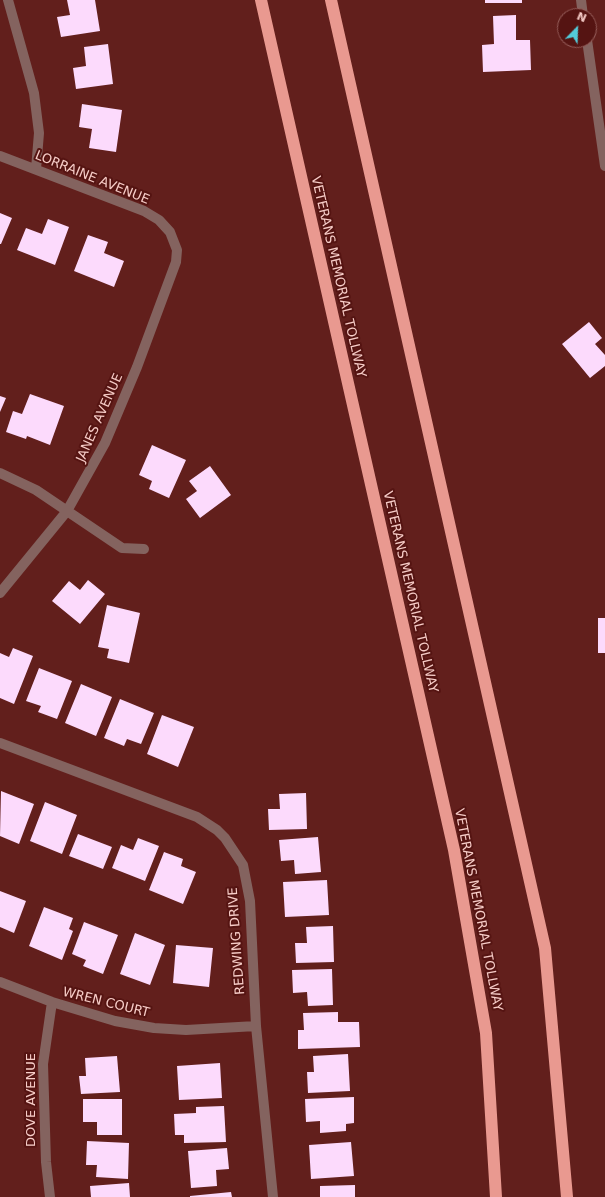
<!DOCTYPE html>
<style>
body{margin:0}
#map{position:relative;width:605px;height:1197px;overflow:hidden;background:#621f1c;font-family:"DejaVu Sans",sans-serif}
canvas{display:block}
.north{position:absolute;left:557px;top:8px;width:40px;height:40px;box-sizing:border-box;background:#551412;border:1px solid #965e5b;border-radius:50%;rotate:23deg;font-size:11px;font-weight:700;line-height:16px;text-align:center;color:#f7cdc8}
.north::after{content:'';display:block;margin:auto;width:14px;height:18px;background:#53cbda;clip-path:polygon(50% 0,100% 100%,50% 72%,0 100%)}
</style>
<div id="map">
<canvas width="605" height="1197"></canvas>
<div class="north">N</div>
</div>
<script>
const ctx = document.querySelector('canvas').getContext('2d');
ctx.lineJoin = 'round';
function fill(path, color) {
  ctx.fillStyle = color;
  ctx.fill(path, 'evenodd');
}
function shape(rows) {
  const path = new Path2D();
  for (const r of rows) {
    path.moveTo(r[0], r[1]);
    for (let i = 2; i < r.length; i += 2) path.lineTo(r[i], r[i + 1]);
  }
  return path;
}
function stroke(path, color, width, dash) {
  ctx.strokeStyle = color;
  ctx.lineWidth = width;
  ctx.lineCap = dash ? 'butt' : 'round';
  ctx.setLineDash(dash || []);
  ctx.stroke(path);
}
function write(font, color, halo, rows, align = 'center') {
  ctx.font = font + ' "DejaVu Sans",sans-serif';
  ctx.lineWidth = 4;
  ctx.setLineDash([]);
  ctx.textBaseline = 'middle';
  ctx.strokeStyle = halo;
  ctx.fillStyle = color;
  for (const [text, x, y, turn = 0] of rows) {
    ctx.save();
    ctx.translate(x, y);
    ctx.rotate((+turn || 0) * Math.PI / 180);
    ctx.textAlign = isNaN(turn) ? turn : align;
    if (halo) ctx.strokeText(text, 0, 0);
    ctx.fillText(text, 0, 0);
    ctx.restore();
  }
}
fill(shape([
 [67,0,95,0,100,31,61,37,57,17,70,15],
 [485,0,522,0,522,3,485,3],
 [516,15,516,40,530,40,531,70,483,72,482,45,494,44,493,16],
 [108,44,113,84,76,89,73,68,86,66,84,47],
 [82,104,122,110,116,152,89,148,92,129,79,127],
 [0,213,12,218,1,244,0,244],
 [48,219,69,227,55,265,17,250,26,228,42,234],
 [88,235,108,242,104,253,124,261,114,287,74,271],
 [589,322,602,338,595,344,605,355,605,366,590,378,562,344],
 [30,394,64,406,50,445,27,436,26,439,6,432,13,411,22,414],
 [0,396,6,398,0,412],
 [152,445,186,460,169,498,149,489,152,481,139,475],
 [210,466,231,495,200,518,186,499,197,491,189,481],
 [88,580,105,594,80,624,52,601,69,581,80,590],
 [107,605,140,613,129,663,107,658,109,649,98,647],
 [598,618,605,618,605,653,598,653],
 [13,648,33,656,14,704,0,698,0,653,9,657],
 [39,668,72,681,57,719,38,712,41,706,26,701],
 [81,684,112,697,96,736,65,723],
 [120,699,154,713,141,744,127,739,124,746,104,738],
 [162,715,194,727,178,767,147,754],
 [1,791,34,804,19,844,0,836],
 [306,793,307,829,269,830,268,809,280,809,279,794],
 [45,802,77,815,62,854,30,841],
 [78,834,112,847,103,869,69,856],
 [318,837,321,872,295,874,294,860,281,861,279,840],
 [138,838,159,846,145,881,112,868,121,845,133,850],
 [164,852,183,859,181,866,196,872,183,904,149,890],
 [327,880,329,915,285,917,283,882],
 [0,891,26,901,14,933,0,927],
 [44,907,73,918,69,929,73,931,62,960,29,946],
 [84,922,118,935,103,974,83,966,86,960,72,954],
 [333,926,334,962,296,963,295,943,307,943,306,927],
 [135,933,165,945,150,985,120,974],
 [176,945,213,948,209,987,173,983],
 [332,969,333,1005,308,1006,307,992,293,993,292,970],
 [338,1012,338,1022,359,1022,360,1047,298,1049,298,1030,304,1030,303,1013],
 [348,1054,350,1091,308,1093,307,1072,314,1072,313,1056],
 [117,1056,120,1092,81,1094,79,1076,86,1076,85,1058],
 [220,1063,222,1098,179,1100,177,1066],
 [354,1097,354,1123,346,1124,346,1131,320,1133,320,1121,306,1122,305,1099],
 [83,1099,122,1099,122,1135,97,1135,97,1122,83,1122],
 [224,1106,226,1142,184,1143,184,1135,175,1135,174,1114,196,1113,196,1107],
 [87,1141,129,1143,128,1179,96,1177,97,1165,86,1165],
 [351,1142,354,1176,311,1179,309,1145],
 [227,1148,229,1169,216,1170,217,1186,191,1188,188,1151],
 [129,1183,130,1197,91,1197,90,1186],
 [355,1185,355,1197,320,1197,320,1186],
 [231,1192,232,1197,190,1197,190,1196]
]), '#fcdafc');
stroke(shape([
 [8,0,34,93,39,133,36,169],
 [581,0,583,16],
 [587,40,605,166],
 [0,156,144,211,159,220,170,232,177,250,176,262,137,367,105,443,67,511,0,593],
 [0,473,36,490,122,548,144,549],
 [0,743,197,817,217,830,225,838,243,865,250,901,256,1026,273,1197],
 [0,982,52,1002,115,1021,154,1028,186,1030,256,1026],
 [50,1197,46,1162,43,1064,52,1002]
]), '#84635f', 10);
stroke(shape([
 [261,0,454,850,486,1033,496,1197],
 [331,0,545,948,567,1197]
]), '#e99990', 12);
write('13px', '#f7cdc8', '#551412', [
 ["LORRAINE AVENUE",92,178,22],
 ["VETERANS MEMORIAL TOLLWAY",338,277,77],
 ["JANES AVENUE",100,418,-66],
 ["VETERANS MEMORIAL TOLLWAY",410,592,77],
 ["VETERANS MEMORIAL TOLLWAY",478,910,79],
 ["REDWING DRIVE",237,941,-94],
 ["WREN COURT",106,1003,14],
 ["DOVE AVENUE",32,1100,-90]
]);
</script>
